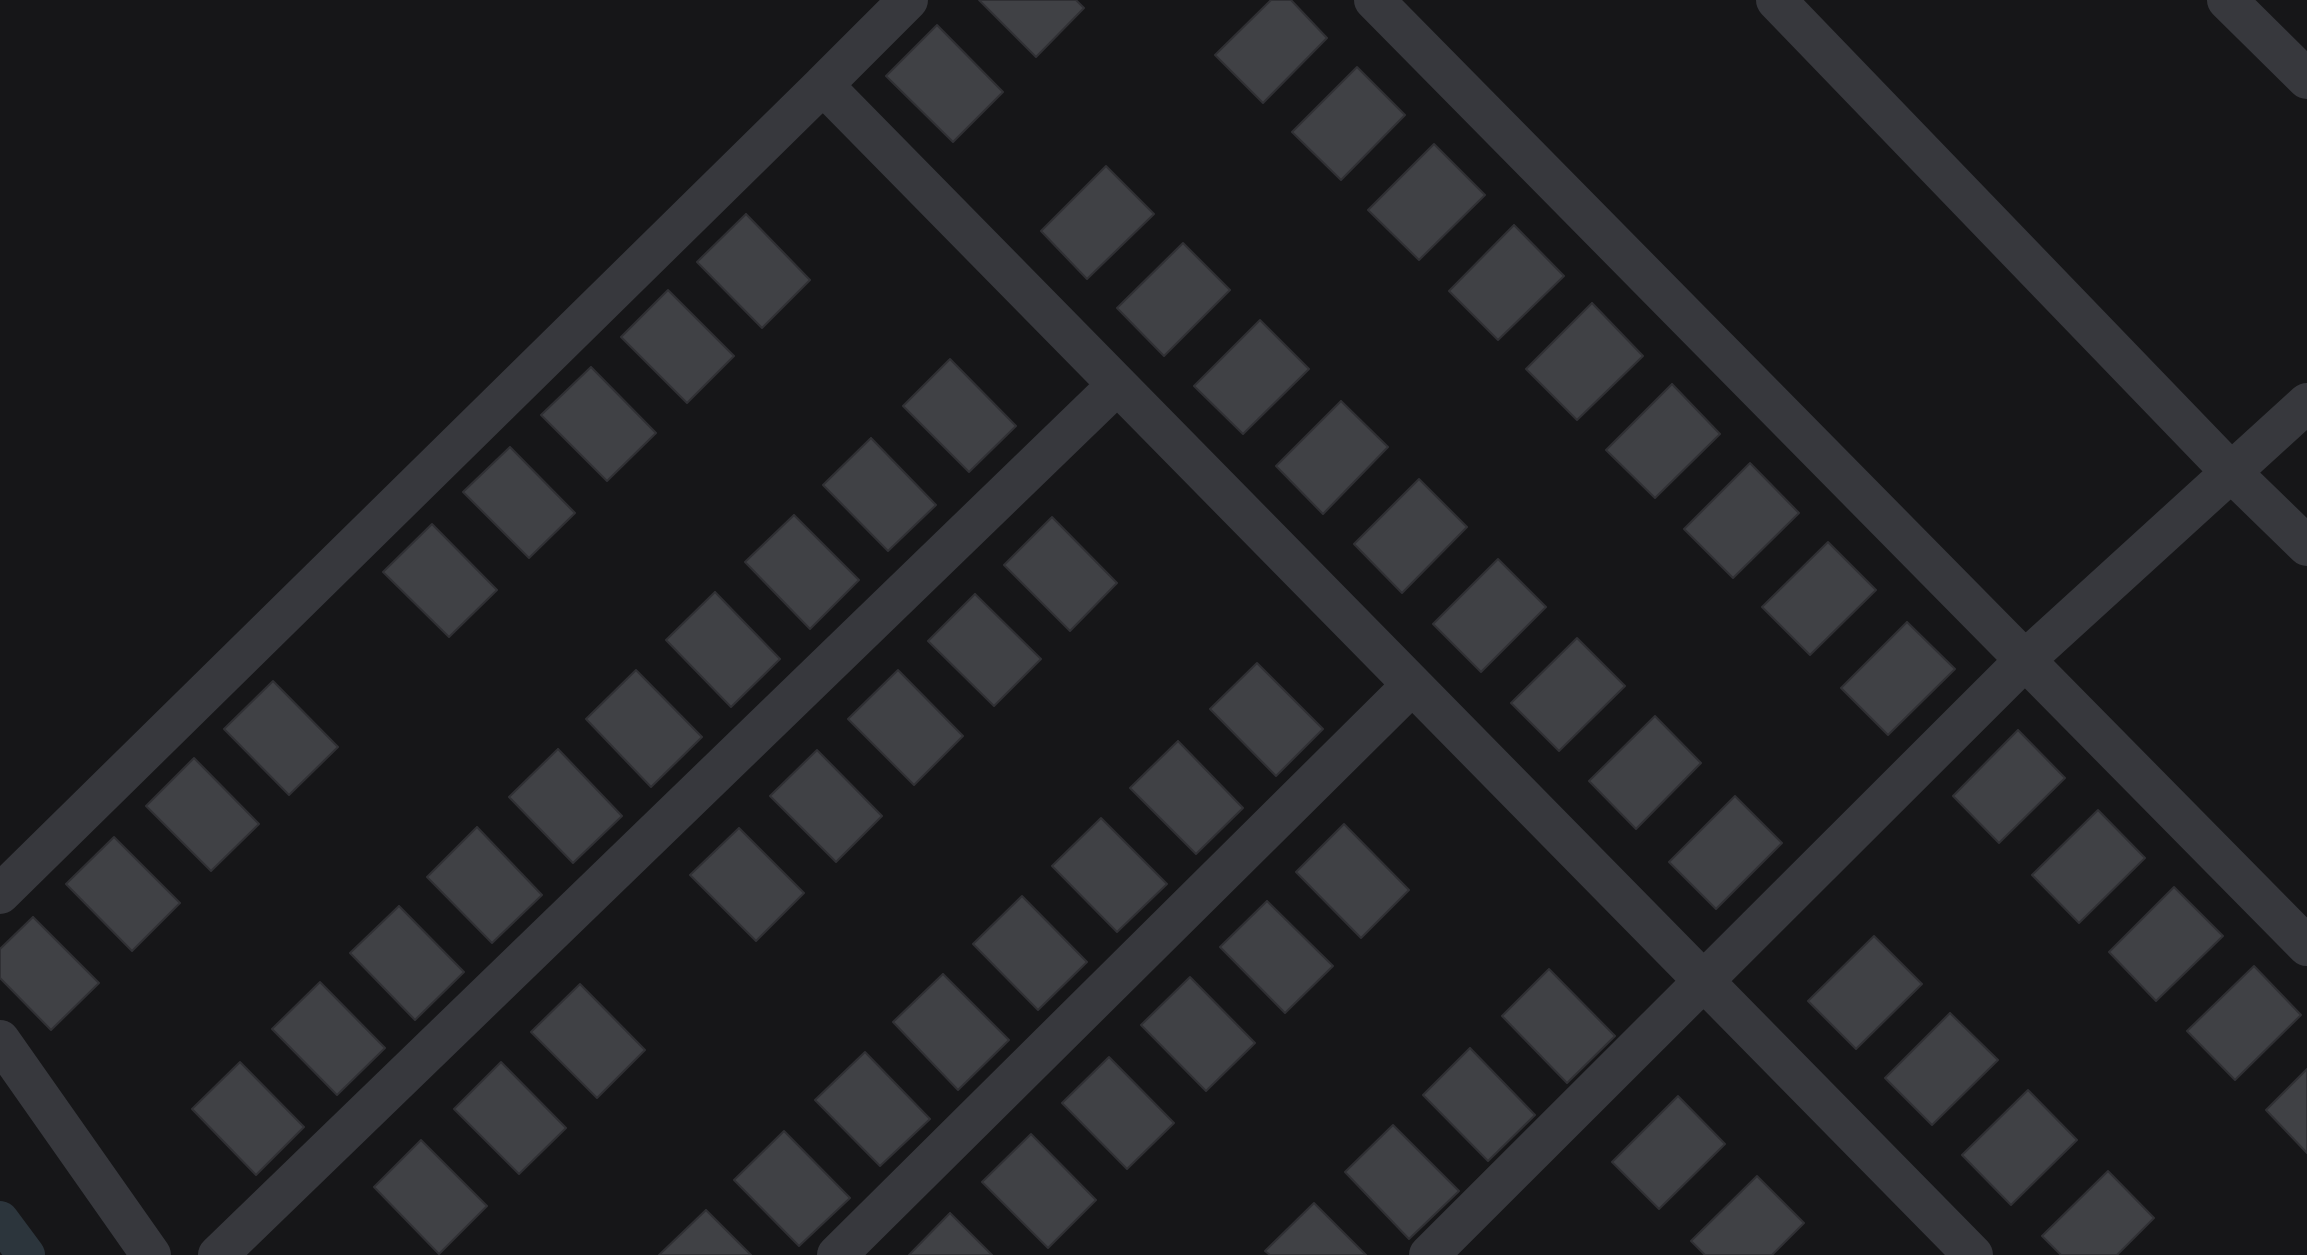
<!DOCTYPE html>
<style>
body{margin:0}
canvas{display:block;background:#161618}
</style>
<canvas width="2307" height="1255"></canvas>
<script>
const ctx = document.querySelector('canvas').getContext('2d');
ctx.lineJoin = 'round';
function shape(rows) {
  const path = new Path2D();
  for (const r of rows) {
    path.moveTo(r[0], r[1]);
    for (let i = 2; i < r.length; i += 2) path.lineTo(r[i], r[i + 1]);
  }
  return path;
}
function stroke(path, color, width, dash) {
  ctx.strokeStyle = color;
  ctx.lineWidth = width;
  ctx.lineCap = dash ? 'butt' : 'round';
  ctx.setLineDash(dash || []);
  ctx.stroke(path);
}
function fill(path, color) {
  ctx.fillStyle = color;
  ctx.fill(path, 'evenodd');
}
stroke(shape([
 [0,1220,26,1255]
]), '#2c353c', 38);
const building = shape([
 [979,0,1076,0,1084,8,1036,57,979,0],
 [1271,0,1291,0,1327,38,1263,103,1215,55,1271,0],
 [937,25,1003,92,953,142,886,76,937,25],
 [1357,67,1405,115,1341,180,1292,132,1357,67],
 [1434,144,1485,195,1419,260,1368,210,1434,144],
 [1106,166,1154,214,1087,279,1041,231,1106,166],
 [746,214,810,280,762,328,697,262,746,214],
 [1514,225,1564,276,1498,340,1449,291,1514,225],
 [1183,243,1230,290,1164,356,1117,308,1183,243],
 [668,290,734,356,687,403,621,337,668,290],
 [1592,303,1643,356,1577,420,1526,369,1592,303],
 [1260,320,1309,369,1243,434,1194,386,1260,320],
 [950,359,1016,426,969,472,903,406,950,359],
 [591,367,656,433,607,481,541,415,591,367],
 [1672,384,1720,434,1655,498,1606,450,1672,384],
 [1341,401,1388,447,1323,514,1276,466,1341,401],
 [871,438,936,505,888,551,823,485,871,438],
 [510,447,575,513,529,558,463,492,510,447],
 [1750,463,1799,513,1733,578,1684,529,1750,463],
 [1419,479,1467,527,1402,593,1354,544,1419,479],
 [794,515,859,580,810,629,745,562,794,515],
 [1052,517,1117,583,1070,631,1004,565,1052,517],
 [432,524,497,590,449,637,383,572,432,524],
 [1828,542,1876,590,1810,655,1762,607,1828,542],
 [1498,559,1546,607,1481,672,1433,624,1498,559],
 [715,592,780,659,731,707,666,640,715,592],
 [975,594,1041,659,994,706,928,641,975,594],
 [1907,622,1955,669,1888,735,1841,688,1907,622],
 [1577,638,1625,686,1559,751,1511,703,1577,638],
 [1257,663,1323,729,1276,776,1210,709,1257,663],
 [636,670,702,737,651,787,586,719,636,670],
 [898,670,963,736,914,785,848,719,898,670],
 [273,681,338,747,289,795,224,729,273,681],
 [1655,716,1701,763,1636,829,1589,781,1655,716],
 [2018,730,2065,778,1999,843,1953,796,2018,730],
 [1178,741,1243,808,1196,854,1130,788,1178,741],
 [558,749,622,816,573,863,509,797,558,749],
 [817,750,882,816,836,862,770,796,817,750],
 [194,758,259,824,211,871,146,806,194,758],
 [1735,796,1782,843,1716,909,1669,862,1735,796],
 [2098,810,2145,858,2079,923,2032,875,2098,810],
 [1101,818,1167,884,1117,932,1052,866,1101,818],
 [1344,824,1409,890,1361,938,1296,872,1344,824],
 [477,827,542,895,492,943,427,877,477,827],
 [739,828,804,893,756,941,690,875,739,828],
 [114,837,180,903,132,951,66,884,114,837],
 [2174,887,2223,936,2156,1001,2109,952,2174,887],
 [1022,896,1087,962,1038,1010,973,944,1022,896],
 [1267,901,1333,966,1285,1013,1220,947,1267,901],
 [399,906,464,972,415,1020,350,953,399,906],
 [33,917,99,983,51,1030,0,978,0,949,33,917],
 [1874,936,1922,984,1856,1049,1808,1001,1874,936],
 [2254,966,2301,1015,2235,1080,2187,1031,2254,966],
 [1549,969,1615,1036,1567,1083,1502,1016,1549,969],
 [943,974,1009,1040,958,1090,893,1022,943,974],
 [1190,977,1255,1043,1206,1091,1141,1025,1190,977],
 [320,982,385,1048,337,1095,272,1029,320,982],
 [580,984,645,1050,597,1098,531,1032,580,984],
 [1950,1013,1998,1060,1932,1125,1885,1078,1950,1013],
 [1470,1048,1535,1115,1488,1161,1423,1095,1470,1048],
 [865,1052,930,1119,880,1166,815,1100,865,1052],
 [1109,1057,1174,1123,1127,1169,1062,1103,1109,1057],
 [240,1062,304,1127,256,1175,192,1109,240,1062],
 [501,1062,566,1128,519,1174,454,1109,501,1062],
 [2307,1069,2307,1153,2266,1110,2307,1069],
 [2028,1090,2077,1140,2011,1205,1962,1155,2028,1090],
 [1678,1096,1725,1144,1659,1209,1612,1162,1678,1096],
 [1393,1125,1459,1191,1409,1239,1345,1172,1393,1125],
 [784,1131,850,1198,799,1246,734,1180,784,1131],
 [1031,1134,1096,1200,1048,1248,982,1182,1031,1134],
 [421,1140,487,1206,439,1254,374,1187,421,1140],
 [2108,1171,2154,1218,2117,1255,2061,1255,2042,1236,2108,1171],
 [1757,1176,1804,1223,1772,1255,1705,1255,1691,1241,1757,1176],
 [1314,1203,1366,1255,1270,1255,1265,1251,1314,1203],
 [706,1210,751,1255,659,1255,706,1210],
 [950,1213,992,1255,909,1255,950,1213]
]);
fill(building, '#404145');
stroke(building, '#303034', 2);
stroke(shape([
 [908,0,823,85,1973,1255],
 [1374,0,2307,946],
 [1776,0,2231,472,2307,546],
 [2227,0,2307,79],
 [0,894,823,85],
 [0,1040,151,1255],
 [218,1255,1117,385],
 [837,1255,1412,685],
 [1429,1255,2025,660,2307,403]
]), '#37383d', 40);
</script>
